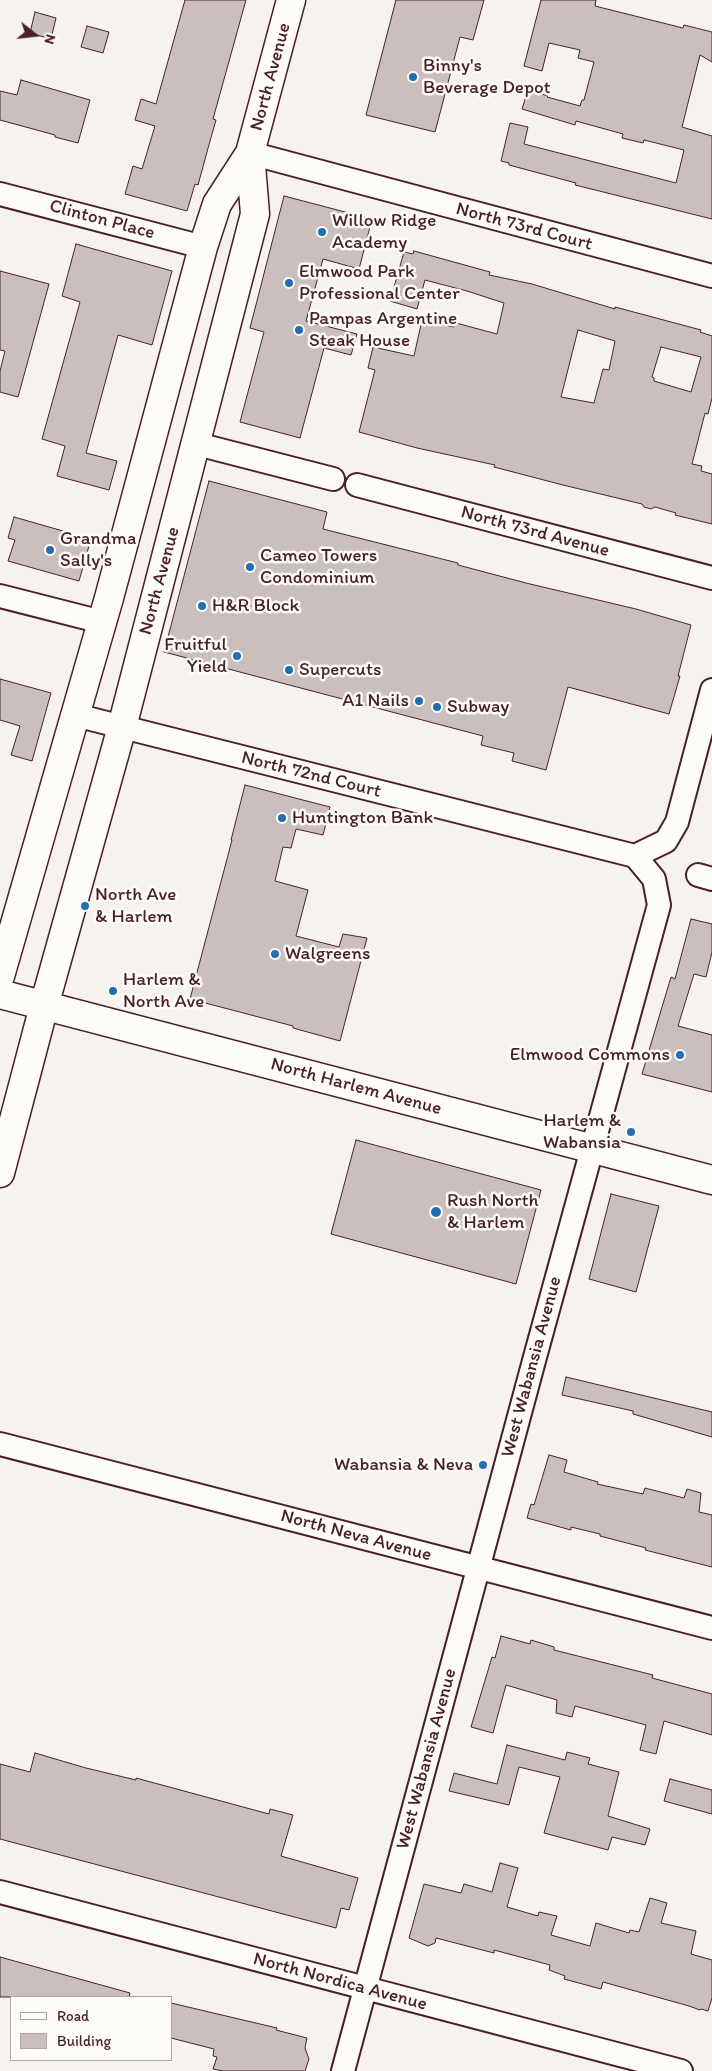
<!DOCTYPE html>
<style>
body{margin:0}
#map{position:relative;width:712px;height:2071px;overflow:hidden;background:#f6f3ef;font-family:Itim,sans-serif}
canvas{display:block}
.legend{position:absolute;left:10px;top:1996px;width:162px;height:65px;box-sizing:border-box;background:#fdfcf7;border:1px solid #b5a4a5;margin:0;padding:6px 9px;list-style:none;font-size:15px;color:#4a1f2b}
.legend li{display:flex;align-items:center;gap:10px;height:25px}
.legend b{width:25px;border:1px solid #b5a4a5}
.north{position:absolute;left:10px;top:10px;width:50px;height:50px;-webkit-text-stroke:4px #fdfcf7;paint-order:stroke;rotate:106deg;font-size:14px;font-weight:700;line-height:20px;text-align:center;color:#4a1f2b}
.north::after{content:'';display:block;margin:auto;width:18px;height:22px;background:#4a1f2b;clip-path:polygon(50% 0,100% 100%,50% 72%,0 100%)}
</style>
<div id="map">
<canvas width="712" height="2071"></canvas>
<ul class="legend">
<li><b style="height:6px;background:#fdfcf7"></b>Road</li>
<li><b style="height:14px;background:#cbbfbe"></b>Building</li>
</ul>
<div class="north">N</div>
</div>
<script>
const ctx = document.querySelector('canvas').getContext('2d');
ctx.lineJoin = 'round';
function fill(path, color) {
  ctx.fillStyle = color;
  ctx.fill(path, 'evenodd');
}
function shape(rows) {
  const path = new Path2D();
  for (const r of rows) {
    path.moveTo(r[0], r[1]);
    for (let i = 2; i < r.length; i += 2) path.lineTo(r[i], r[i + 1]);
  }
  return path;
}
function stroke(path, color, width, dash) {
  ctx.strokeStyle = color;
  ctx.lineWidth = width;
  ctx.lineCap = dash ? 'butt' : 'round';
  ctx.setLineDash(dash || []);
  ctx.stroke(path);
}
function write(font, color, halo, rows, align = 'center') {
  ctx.font = font + ' Itim,sans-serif';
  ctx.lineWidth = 5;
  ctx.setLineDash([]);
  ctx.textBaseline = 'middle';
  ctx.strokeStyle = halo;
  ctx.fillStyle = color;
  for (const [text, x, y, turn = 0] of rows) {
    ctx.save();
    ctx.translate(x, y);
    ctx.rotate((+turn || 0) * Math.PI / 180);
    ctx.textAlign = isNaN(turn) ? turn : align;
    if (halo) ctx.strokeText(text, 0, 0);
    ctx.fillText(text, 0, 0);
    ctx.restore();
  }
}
const building = shape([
 [185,0,246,0,213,119,216,120,210,141,198,185,195,184,187,211,125,194,133,166,142,169,155,126,135,120,141,99,156,104,185,0],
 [396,0,484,0,473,40,460,37,435,132,366,115,396,0],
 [541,0,596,0,595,6,683,28,684,25,712,32,712,62,700,55,682,127,712,136,712,219,575,185,576,183,509,165,509,163,501,161,510,123,528,127,524,144,676,183,684,150,644,140,643,143,622,138,623,134,576,121,575,125,522,109,528,90,548,96,547,97,580,106,582,100,584,100,594,62,578,58,580,50,549,43,542,71,524,66,541,0],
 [35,12,56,18,51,39,30,33,35,12],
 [87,26,109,32,103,53,81,47,87,26],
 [21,80,90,100,78,143,55,137,55,135,0,120,0,91,17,95,21,80],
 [284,196,372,219,359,269,323,259,306,321,357,334,351,355,324,348,300,438,240,422,264,332,250,328,284,196],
 [76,244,172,271,152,345,118,335,86,453,117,461,109,490,57,476,65,446,42,439,80,302,62,296,76,244],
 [414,251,490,272,489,275,532,284,615,309,615,307,701,330,700,332,712,336,712,398,708,414,705,413,692,464,702,466,701,471,712,474,712,524,675,515,676,513,655,507,651,509,644,507,642,504,563,485,494,467,495,465,417,448,359,432,375,370,368,368,373,347,414,356,422,320,454,327,456,323,497,334,504,303,467,291,425,280,417,309,390,301,404,252,413,254,414,251],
 [578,330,615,341,609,370,603,369,594,403,561,397,578,330],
 [661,347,701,357,691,392,654,381,654,378,652,377,661,347],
 [0,271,49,284,18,397,0,392,0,371,5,351,0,350,0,271],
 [209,481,327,512,323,529,458,563,458,565,526,583,636,609,691,625,678,676,680,676,669,714,568,687,546,770,512,761,514,753,481,745,483,736,164,652,209,481],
 [14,517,91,539,79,581,8,561,15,540,8,538,14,517],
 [0,679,51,693,32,761,11,755,20,726,0,720,0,679],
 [245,785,330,807,323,835,296,829,291,848,283,847,275,881,308,890,296,936,339,947,343,934,367,938,340,1041,293,1028,293,1026,190,999,232,840,231,840,245,785],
 [691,919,712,924,712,952,706,977,694,974,678,1026,712,1035,712,1092,642,1074,671,977,675,979,691,919],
 [356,1140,541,1190,516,1284,331,1234,356,1140],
 [611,1194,659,1206,636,1292,589,1279,611,1194],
 [566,1377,712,1412,712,1437,633,1414,633,1411,562,1395,566,1377],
 [549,1455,567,1460,564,1472,598,1482,597,1484,643,1494,645,1488,684,1498,687,1489,701,1493,699,1512,712,1515,712,1567,645,1550,646,1548,600,1536,600,1534,571,1527,571,1530,527,1518,531,1504,534,1505,549,1455],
 [501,1636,530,1644,531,1640,554,1647,554,1650,653,1675,652,1678,712,1694,712,1735,664,1721,656,1754,640,1750,646,1725,575,1706,572,1717,556,1713,557,1700,506,1685,493,1733,471,1727,492,1657,495,1658,501,1636],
 [507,1745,565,1760,567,1752,590,1758,588,1764,619,1772,608,1816,650,1829,645,1845,612,1837,608,1850,544,1833,560,1777,519,1767,509,1805,449,1791,454,1773,497,1784,507,1745],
 [35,1753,86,1768,136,1780,136,1778,269,1814,270,1809,293,1815,281,1856,358,1878,349,1910,341,1908,336,1928,0,1839,0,1764,30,1772,35,1753],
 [670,1779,712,1790,712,1814,664,1801,670,1779],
 [500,1863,518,1868,507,1907,538,1916,539,1912,557,1916,551,1935,590,1946,596,1923,629,1933,630,1930,639,1932,650,1898,667,1903,661,1923,696,1931,691,1954,712,1960,712,1998,708,2011,701,2009,700,2010,689,2006,603,1982,601,1989,564,1979,565,1976,549,1970,550,1965,494,1950,494,1953,436,1938,435,1943,428,1946,409,1938,424,1884,461,1893,464,1884,492,1892,500,1863],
 [0,1957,130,1993,129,1997,0,1997,0,1957],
 [171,2003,277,2028,276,2030,307,2038,305,2048,309,2059,305,2071,223,2071,213,2069,217,2057,213,2056,214,2049,171,2038,171,2003]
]);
fill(building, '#cbbfbe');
stroke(building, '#4a1f2b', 1);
const minor = shape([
 [250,153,712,276],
 [0,194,203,247],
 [197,444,333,479],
 [357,485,712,578],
 [0,596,102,622],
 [75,715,635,856],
 [635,856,666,841,677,822,712,690],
 [698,875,712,879],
 [0,1444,712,1628],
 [0,1892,681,2071],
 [343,2071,535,1357,659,905,654,879,635,856]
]);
const primary = shape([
 [0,976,109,598,203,247,217,204,250,153,291,0],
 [0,994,712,1180],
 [0,1173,44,1006,122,727,255,214,250,153]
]);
stroke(minor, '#4a1f2b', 26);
stroke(primary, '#4a1f2b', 31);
stroke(minor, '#fdfcf7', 22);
stroke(primary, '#fdfcf7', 28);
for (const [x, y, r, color] of [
 [413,77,5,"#1f6fb2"],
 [322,232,5,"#1f6fb2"],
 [289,283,5,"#1f6fb2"],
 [299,330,5,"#1f6fb2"],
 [50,550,5,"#1f6fb2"],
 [250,567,5,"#1f6fb2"],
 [202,606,5,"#1f6fb2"],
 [237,656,5,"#1f6fb2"],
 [289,670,5,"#1f6fb2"],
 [419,701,5,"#1f6fb2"],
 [437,707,5,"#1f6fb2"],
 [282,818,5,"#1f6fb2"],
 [85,906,5,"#1f6fb2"],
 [275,954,5,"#1f6fb2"],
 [113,991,5,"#1f6fb2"],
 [680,1055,5,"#1f6fb2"],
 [631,1132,5,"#1f6fb2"],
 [436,1212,6,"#1f6fb2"],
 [483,1465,5,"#1f6fb2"]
]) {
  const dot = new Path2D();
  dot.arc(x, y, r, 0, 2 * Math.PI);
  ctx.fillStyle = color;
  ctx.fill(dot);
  stroke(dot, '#fdfcf7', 2);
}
write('19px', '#4a1f2b', '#fdfcf7', [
 ["Binny's",423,66],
 ["Beverage Depot",423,88],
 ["Willow Ridge",332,221],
 ["Academy",332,243],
 ["Elmwood Park",299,272],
 ["Professional Center",299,294],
 ["Pampas Argentine",309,319],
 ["Steak House",309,341],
 ["Grandma",60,539],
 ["Sally's",60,561],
 ["Cameo Towers",260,556],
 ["Condominium",260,578],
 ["H&R Block",212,606],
 ["Fruitful",227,645,"right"],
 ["Yield",227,667,"right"],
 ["Supercuts",299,670],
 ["A1 Nails",409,701,"right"],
 ["Subway",447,707],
 ["Huntington Bank",292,818],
 ["North Ave",95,895],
 ["& Harlem",95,917],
 ["Walgreens",285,954],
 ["Harlem &",123,980],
 ["North Ave",123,1002],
 ["Elmwood Commons",670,1055,"right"],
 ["Harlem &",621,1121,"right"],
 ["Wabansia",621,1143,"right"],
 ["Rush North",447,1201],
 ["& Harlem",447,1223],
 ["Wabansia & Neva",473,1465,"right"]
], 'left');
write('19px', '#4a1f2b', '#fdfcf7', [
 ["North Avenue",271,77,-75],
 ["Clinton Place",102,220,15],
 ["North 73rd Court",524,227,15],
 ["North 73rd Avenue",535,532,15],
 ["North Avenue",160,581,-75],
 ["North 72nd Court",311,775,14],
 ["North Harlem Avenue",356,1087,15],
 ["West Wabansia Avenue",532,1367,-75],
 ["North Neva Avenue",356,1536,15],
 ["West Wabansia Avenue",427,1759,-75],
 ["North Nordica Avenue",340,1982,15]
]);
</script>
